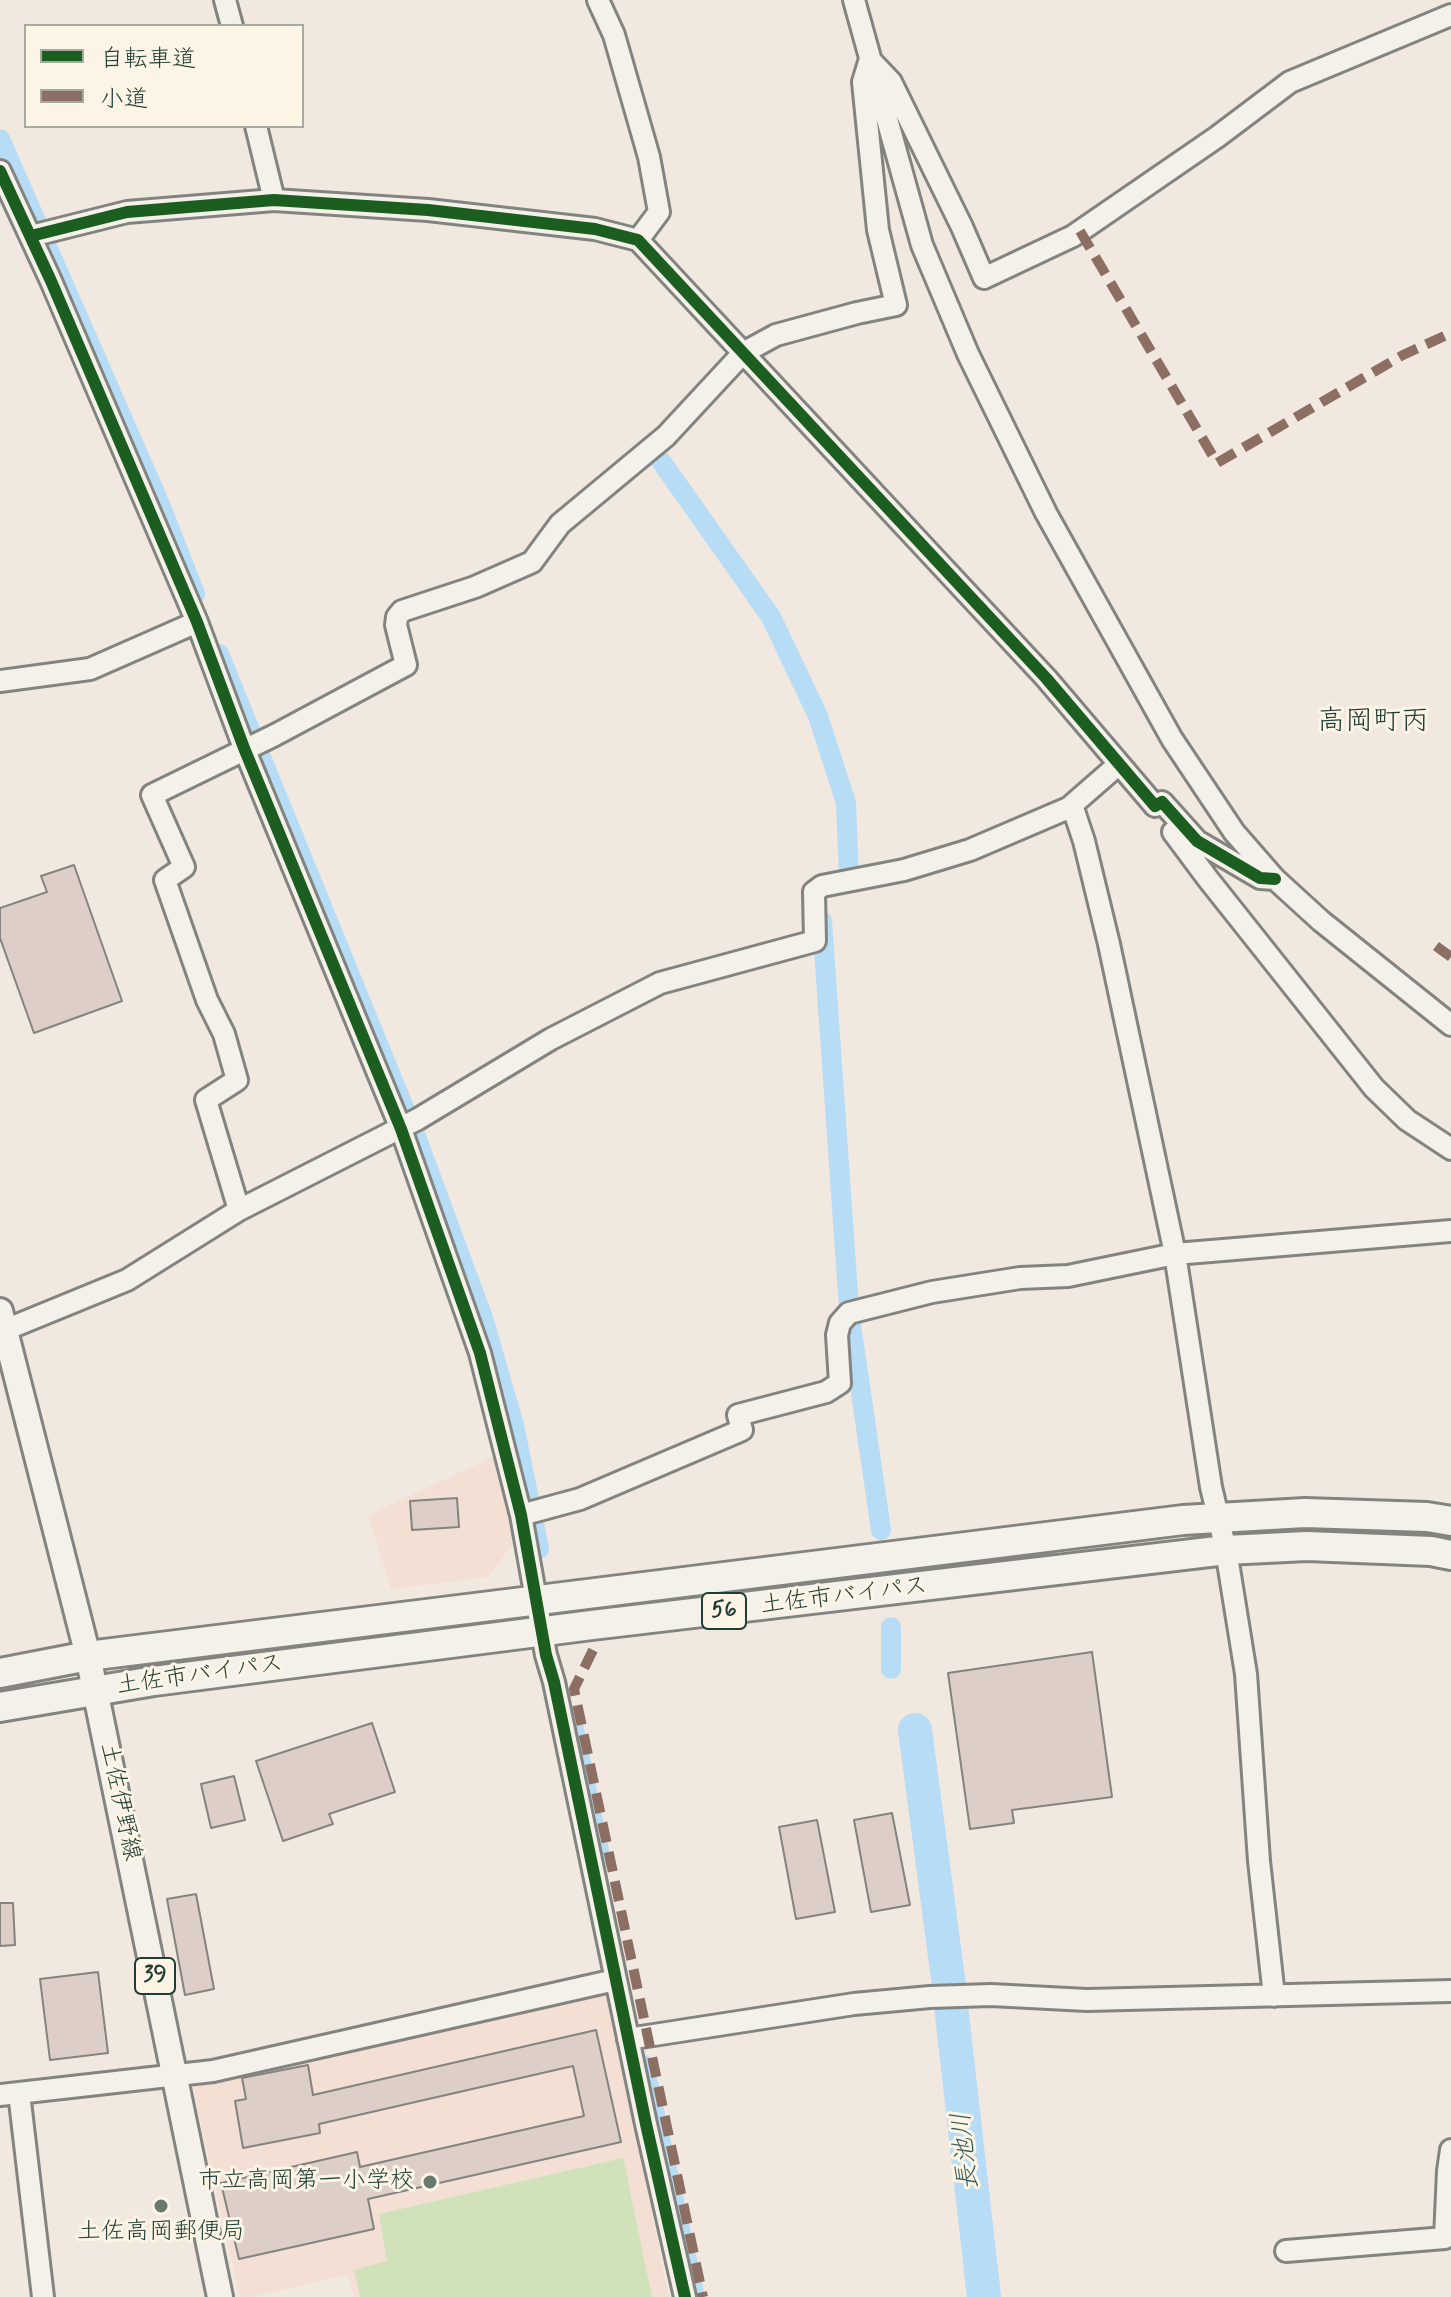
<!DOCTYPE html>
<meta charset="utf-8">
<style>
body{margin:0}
#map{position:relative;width:1451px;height:2297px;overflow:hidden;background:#f1e8e0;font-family:Mynerve,"Klee One",sans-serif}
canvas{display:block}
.legend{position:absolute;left:24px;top:24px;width:280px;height:104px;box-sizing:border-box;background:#fcf5e5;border:2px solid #a4ab9e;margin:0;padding:10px 14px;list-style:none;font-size:24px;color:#1f3d34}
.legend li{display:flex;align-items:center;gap:16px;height:40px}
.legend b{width:40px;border:2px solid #a4ab9e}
</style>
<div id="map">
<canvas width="1451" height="2297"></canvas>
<ul class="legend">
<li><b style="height:10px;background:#1b5e20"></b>自転車道</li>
<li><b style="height:10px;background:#8d6e63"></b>小道</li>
</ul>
</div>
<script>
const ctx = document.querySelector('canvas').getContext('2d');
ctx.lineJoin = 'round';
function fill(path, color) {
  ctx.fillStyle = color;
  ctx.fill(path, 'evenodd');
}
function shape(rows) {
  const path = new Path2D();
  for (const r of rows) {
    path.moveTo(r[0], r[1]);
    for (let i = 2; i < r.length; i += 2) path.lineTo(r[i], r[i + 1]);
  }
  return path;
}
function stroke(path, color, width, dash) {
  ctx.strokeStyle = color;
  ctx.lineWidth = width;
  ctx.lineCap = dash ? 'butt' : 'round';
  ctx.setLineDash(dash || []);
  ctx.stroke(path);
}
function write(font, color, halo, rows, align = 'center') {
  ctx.font = font + ' Mynerve,"Klee One",sans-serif';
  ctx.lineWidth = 6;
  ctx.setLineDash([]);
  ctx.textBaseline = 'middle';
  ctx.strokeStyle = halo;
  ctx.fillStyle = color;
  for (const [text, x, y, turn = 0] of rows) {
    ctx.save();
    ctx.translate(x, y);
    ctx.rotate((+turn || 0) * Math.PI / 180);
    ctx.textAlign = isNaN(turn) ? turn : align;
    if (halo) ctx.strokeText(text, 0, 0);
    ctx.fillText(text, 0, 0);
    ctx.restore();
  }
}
fill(shape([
 [496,1456,515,1541,488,1577,391,1589,368,1515],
 [600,1990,607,1994,669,2297,354,2297,348,2274,251,2297,240,2297,193,2089,200,2083]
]), '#f3dfd3');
fill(shape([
 [623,2158,652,2297,360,2297,354,2270,387,2261,379,2214]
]), '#cfe2ba');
stroke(shape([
 [0,139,159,502,195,594],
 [661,461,771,617,818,716,846,803,849,877],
 [219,654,418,1142,483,1318,514,1425,539,1549],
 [822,921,849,1308],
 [850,1318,881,1530],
 [891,1627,891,1669],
 [571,1715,601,1860],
 [644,2065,695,2297]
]), '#b7dcf5', 20);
stroke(shape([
 [915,1730,949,1986],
 [951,2006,984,2297]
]), '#b7dcf5', 34);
const building = shape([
 [74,865,122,1001,34,1033,0,938,0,908,47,892,41,876,74,865],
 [457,1498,459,1527,412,1530,410,1501,457,1498],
 [1092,1652,1112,1797,1012,1810,1014,1823,970,1829,948,1673,1092,1652],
 [372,1723,395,1792,329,1814,333,1824,283,1841,256,1761,372,1723],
 [234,1776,245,1820,211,1828,201,1784,234,1776],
 [892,1813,910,1905,871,1912,854,1820,892,1813],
 [817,1820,835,1912,796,1919,779,1827,817,1820],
 [196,1894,214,1989,185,1995,167,1899,196,1894],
 [0,1903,13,1903,15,1945,0,1946,0,1903],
 [98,1972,108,2053,50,2060,40,1979,98,1972],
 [596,2030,621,2142,368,2199,374,2229,239,2259,221,2183,357,2152,360,2167,584,2116,573,2066,319,2124,320,2133,243,2148,235,2101,246,2099,242,2078,308,2065,313,2095,596,2030]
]);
fill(building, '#ddcfc8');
stroke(building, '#83847f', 2);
const minor = shape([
 [225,0,232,26],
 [598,0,614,35,649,157,659,212,638,240],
 [854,0,922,245,968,354,1046,513,1172,739,1234,832,1275,879,1321,921,1451,1025],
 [872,62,891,82,962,227,984,278,1073,236,1217,137,1290,82,1451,15],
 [256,126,274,200],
 [0,171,51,281,197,622,244,748,401,1129,480,1353,521,1515,546,1655,554,1682,646,2124,685,2297],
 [31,236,127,212,274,200,428,210,595,229,638,240,1046,678,1155,806,1162,802,1197,841,1260,878,1275,879],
 [0,681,90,669,197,622],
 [1119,764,1072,805,1084,841,1109,944,1175,1254,1211,1487,1226,1550,1246,1674,1259,1861,1274,1996],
 [1173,832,1208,879,1374,1088,1407,1120,1451,1149],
 [239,1210,206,1100,237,1080,224,1034,207,1000,165,880,184,867,152,795,275,735,406,665,396,625,397,617,402,611,475,587,532,562,560,524,666,436,743,353,776,335,857,313,896,305,878,230,863,82,870,59],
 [0,1332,127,1280,239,1210,418,1119,551,1039,660,983,815,941,814,892,822,886,904,870,970,850,1073,806],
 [521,1515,580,1499,742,1430,738,1415,826,1392,840,1383,837,1335,840,1323,849,1313,932,1292,1020,1278,1068,1276,1175,1254,1451,1231],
 [628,2039,854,2004,930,1997,991,1995,1087,2000,1451,1991],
 [19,2093,43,2297],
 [0,2095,213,2071,615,1980],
 [1286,2251,1445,2238,1448,2171,1451,2150]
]);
const major = shape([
 [0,1311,88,1656,220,2297]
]);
const highway = shape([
 [0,1673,88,1656,1183,1520,1305,1513,1427,1517,1451,1521],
 [0,1707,154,1681,592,1625,1226,1550,1307,1546,1431,1551,1451,1555]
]);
stroke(minor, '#83847f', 26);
stroke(major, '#83847f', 30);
stroke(highway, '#83847f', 34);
stroke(minor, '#f4f0ea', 20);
stroke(major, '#f4f0ea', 24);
stroke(highway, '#f4f0ea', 28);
stroke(shape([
 [1080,231,1217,463,1403,355,1451,333],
 [1436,946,1451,957],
 [593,1650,574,1689,703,2297]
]), '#8d6e63', 10, [20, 10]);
stroke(shape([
 [0,171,51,281,197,622,244,748,401,1129,480,1353,521,1515,546,1655,554,1682,646,2124,685,2297],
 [31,236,127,212,274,200,428,210,595,229,638,240,1046,678,1155,806,1162,802,1197,841,1260,878,1275,879]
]), '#1b5e20', 12);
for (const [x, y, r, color] of [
 [430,2182,8,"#687970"],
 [161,2206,8,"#687970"]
]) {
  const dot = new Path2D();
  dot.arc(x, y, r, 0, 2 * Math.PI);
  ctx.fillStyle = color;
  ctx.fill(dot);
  stroke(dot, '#fcf5e5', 3);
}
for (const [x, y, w] of [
 [724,1611,44],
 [155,1976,40]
]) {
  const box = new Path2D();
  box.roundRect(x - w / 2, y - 18, w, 36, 6);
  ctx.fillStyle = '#fcf5e5';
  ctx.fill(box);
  stroke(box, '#1f3d34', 2);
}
write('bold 22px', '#1f3d34', null, [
 ["56",724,1611],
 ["39",155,1976]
]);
write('24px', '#1f3d34', '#fcf5e5', [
 ["土佐市バイパス",844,1597,-7],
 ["土佐市バイパス",200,1676,-8],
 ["土佐伊野線",119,1802,78]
]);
write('24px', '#1f3d34', '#fcf5e5', [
 ["市立高岡第一小学校",414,2182],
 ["土佐高岡郵便局",161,2233,"center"]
], 'right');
write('italic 26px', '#385c5c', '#fcf5e5', [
 ["長池川",967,2151,-96]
]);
write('28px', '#1f3d34', '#fcf5e5', [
 ["高岡町丙",1373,723]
]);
</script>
